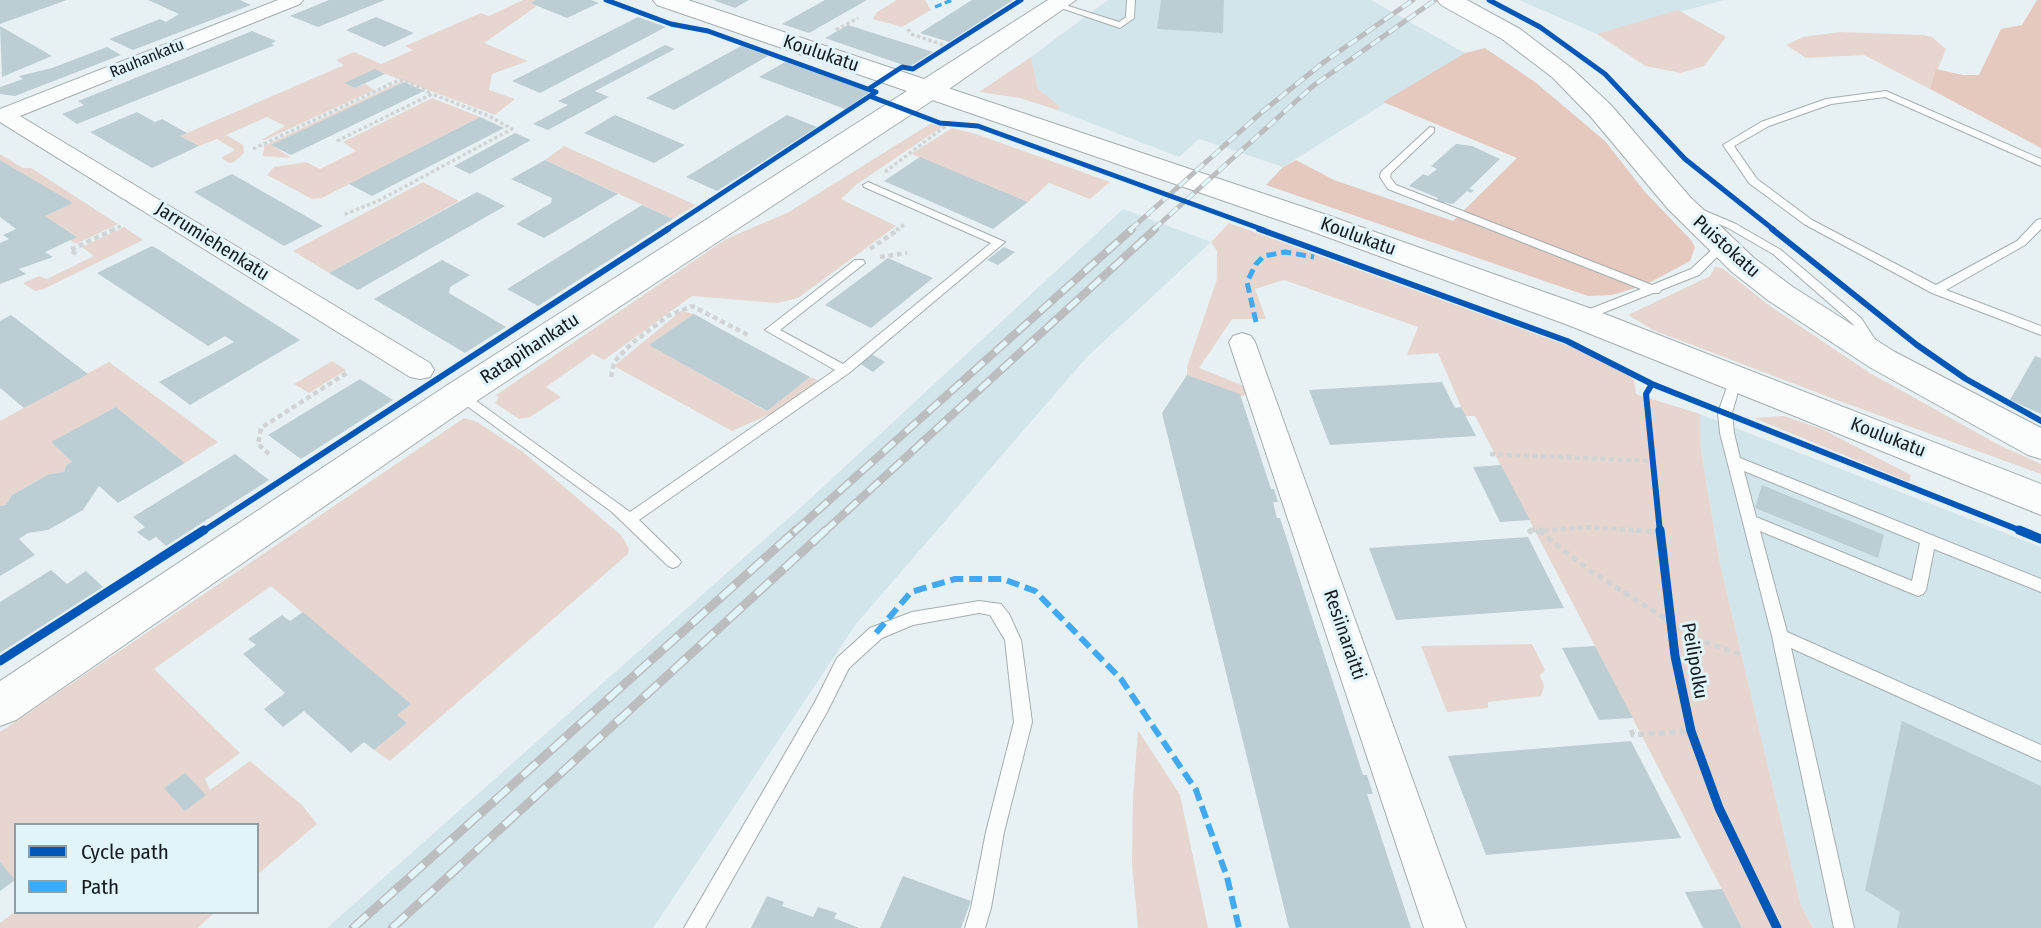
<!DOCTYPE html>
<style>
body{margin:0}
#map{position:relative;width:2041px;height:928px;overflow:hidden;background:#e7f1f4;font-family:"Fira Sans Condensed",sans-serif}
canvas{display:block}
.legend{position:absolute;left:14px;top:823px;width:245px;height:91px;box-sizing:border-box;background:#e1f4fa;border:2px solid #8f9ea2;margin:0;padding:9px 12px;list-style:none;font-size:21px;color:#151c1e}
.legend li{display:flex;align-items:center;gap:14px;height:35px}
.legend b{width:35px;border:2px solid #8f9ea2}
</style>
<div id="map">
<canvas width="2041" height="928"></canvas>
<ul class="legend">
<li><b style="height:9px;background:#0057b8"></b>Cycle path</li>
<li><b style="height:9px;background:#3fa9f5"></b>Path</li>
</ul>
</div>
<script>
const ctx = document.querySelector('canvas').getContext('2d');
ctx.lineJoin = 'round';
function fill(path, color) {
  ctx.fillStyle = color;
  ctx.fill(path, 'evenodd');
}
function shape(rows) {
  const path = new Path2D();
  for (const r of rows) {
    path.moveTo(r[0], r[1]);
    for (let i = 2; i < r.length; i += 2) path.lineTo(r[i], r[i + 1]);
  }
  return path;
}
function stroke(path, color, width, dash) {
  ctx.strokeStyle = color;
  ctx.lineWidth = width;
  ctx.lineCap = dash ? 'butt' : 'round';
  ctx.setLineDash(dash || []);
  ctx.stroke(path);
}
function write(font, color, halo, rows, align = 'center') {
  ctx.font = font + ' "Fira Sans Condensed",sans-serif';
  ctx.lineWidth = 6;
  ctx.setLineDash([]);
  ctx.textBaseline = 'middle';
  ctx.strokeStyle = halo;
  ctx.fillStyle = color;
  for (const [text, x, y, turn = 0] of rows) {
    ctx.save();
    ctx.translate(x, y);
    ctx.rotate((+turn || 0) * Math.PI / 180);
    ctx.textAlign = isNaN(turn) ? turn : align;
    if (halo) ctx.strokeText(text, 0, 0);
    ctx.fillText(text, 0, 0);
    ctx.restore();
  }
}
fill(shape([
 [1108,0,1371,0,1465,53,1283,167,1199,139,1179,157,1057,110,1061,107,1038,89,1031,57],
 [1519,0,1724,0,1597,34],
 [1123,209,1211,242,1086,358,856,624,653,928,327,928,810,499],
 [1700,414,2041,547,2041,928,1813,928,1801,906,1720,564,1701,450]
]), '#d2e5ea');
fill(shape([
 [523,0,536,0,530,3,537,6,484,43,528,61,492,74,489,90,515,99,495,115,375,70,345,83,355,88,365,84,374,90,265,140,261,140,285,126,267,117,226,135,243,145,244,153,234,162,229,163,221,158,235,150,217,139,199,146,180,136,344,65,336,60,354,52,381,64,413,50,405,46,481,13,489,16],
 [897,0,925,0,931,10,902,27,873,19,877,12],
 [1678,10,1726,37,1704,66,1681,73,1645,66,1597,34],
 [1840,32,1923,35,1932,37,1946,49,1930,89,1864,55,1806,58,1786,45,1803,37],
 [1031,57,1038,89,1061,107,1057,110,1020,98,979,92],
 [400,82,404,82,272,145,291,158,263,156,264,146],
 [432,98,480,117,322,198,312,199,267,175,274,167,306,162,320,169,356,151,343,142],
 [930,124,943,126,857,184,841,199,896,226,798,298,777,303,692,296,604,360,593,354,546,387,561,397,530,417,519,419,495,403,499,397,496,395,726,239,787,213],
 [952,128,976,134,1110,182,1090,199,1049,183,1028,202,911,154],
 [564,146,696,205,673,219,545,160],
 [0,154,23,168,31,168,118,224,76,244,70,240,76,236,45,216,72,203,0,160],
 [423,182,459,201,329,273,293,251],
 [1229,223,1583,351,1634,379,1636,394,1700,414,1701,450,1720,564,1801,906,1813,928,1742,928,1475,416,1465,416,1438,353,1407,355,1418,327,1284,280,1255,289,1266,319,1232,319,1199,368,1244,386,1250,394,1241,396,1187,375,1187,367,1217,279,1217,251,1211,242],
 [124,227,143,240,44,289,35,291,23,283,39,276,47,279,94,256,82,247],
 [1715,267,1722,268,1770,306,1870,373,1999,445,2041,464,2041,474,1842,402,1653,330,1628,315,1710,276],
 [681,311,694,314,650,345,766,411,810,377,823,382,788,406,732,431,614,366],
 [332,361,346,370,309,393,294,384],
 [109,362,218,442,185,463,116,407,52,442,72,462,66,465,64,472,49,474,12,495,6,505,0,506,0,421],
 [1784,416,1822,429,1899,469,1911,475,1909,482,1754,418],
 [464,418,477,422,523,452,621,535,629,549,628,554,390,761,374,750,406,724,397,715,410,704,271,586,154,669,240,753,205,779,210,790,250,761,303,806,317,824,257,875,257,825,16,825,16,883,0,862,0,732],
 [1532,644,1545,670,1540,675,1544,686,1541,696,1488,702,1488,708,1447,712,1421,646],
 [1138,730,1180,795,1208,928,1138,928,1132,864,1133,797],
 [16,911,16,912,215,912,198,928,0,928,0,923]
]), '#e7d6cf');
fill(shape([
 [2037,0,2041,0,2041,148,1930,89,1936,69,1963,75,1979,75,2001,29,2022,25],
 [1485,48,1535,82,1605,141,1645,192,1691,240,1695,247,1690,261,1645,285,1612,295,1588,296,1266,185,1283,167,1296,160,1334,180,1453,221,1517,158,1383,102,1465,53]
]), '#e5c9be');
fill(shape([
 [0,0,67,0,0,24],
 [148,0,240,0,251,5,133,50,109,39,160,19,166,22,179,14],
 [329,0,385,0,318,27,290,16],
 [536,0,591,0,599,3,567,18,530,3],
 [713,0,749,0,735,8],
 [825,0,867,0,809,33,782,24],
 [972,0,1013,0,949,42,920,33],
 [1161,0,1224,0,1223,33,1157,29],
 [376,17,414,33,384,47,346,30],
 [638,17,666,27,540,93,512,81],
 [848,25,905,43,933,52,909,67,825,38],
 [0,26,52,56,2,77],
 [252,31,276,41,271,44,275,45,77,124,62,114,84,105,78,101],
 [665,45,675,49,595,91,609,97,548,130,533,124,568,105,558,101],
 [741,46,768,56,674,110,646,98],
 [107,47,121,55,15,96,0,94,0,87,23,79,19,76,52,68],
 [785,62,870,92,845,109,759,77],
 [375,69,385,74,355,88,344,83],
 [404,82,424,91,291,155,271,145],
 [137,112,155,122,162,119,187,133,180,136,199,146,152,168,90,132],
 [615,115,685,145,654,163,584,133],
 [787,115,817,127,717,191,686,177],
 [480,117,504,128,372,196,349,184],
 [515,133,531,140,470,174,454,166],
 [1456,144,1472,146,1500,159,1469,189,1474,190,1471,193,1467,191,1453,204,1436,201,1438,198,1409,186,1423,174,1428,176,1437,169,1431,166],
 [920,157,1028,202,993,229,884,181],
 [0,160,73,203,45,216,77,237,45,252,53,257,19,269,26,274,0,284,0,243,9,239,3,235,16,229,0,217],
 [545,160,618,194,544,238,516,224,551,203,552,198,511,179],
 [232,174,323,226,284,246,194,192],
 [477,192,505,206,358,290,329,273],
 [642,205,673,219,538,306,507,289],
 [152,246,156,248,300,340,190,405,159,382,234,342,225,336,208,346,97,273],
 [1004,247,1015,252,998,265,987,260],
 [888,258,933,278,871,328,825,305],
 [442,260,470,275,450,287,449,293,506,327,465,353,374,299],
 [694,314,719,328,810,377,767,411,649,345],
 [11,315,15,318,88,374,24,408,0,388,0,321],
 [871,354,885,362,873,372,859,363],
 [2035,356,2041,358,2041,414,2010,400],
 [1187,375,1240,394,1271,489,1274,489,1278,502,1273,502,1277,518,1280,518,1363,775,1367,775,1373,794,1367,794,1411,928,1289,928,1162,413],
 [360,379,393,400,301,459,268,435],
 [1442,382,1455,408,1461,407,1476,436,1330,445,1309,390],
 [116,407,185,463,118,503,99,486,83,510,48,530,28,533,19,539,35,555,0,576,0,506,6,505,12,495,49,474,64,472,66,465,72,462,51,442],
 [235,454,269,480,166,546,156,537,149,541,137,532,145,527,133,517],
 [1501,465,1530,520,1500,522,1473,467],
 [1762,485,1884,535,1878,558,1755,508],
 [1528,537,1564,608,1396,620,1369,548],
 [51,570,67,584,86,571,103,587,0,653,0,602],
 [303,612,411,704,397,715,407,723,374,750,364,742,351,753,304,711,283,727,264,709,285,693,243,654,256,645,248,639,282,615,290,621],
 [1595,646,1633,718,1599,720,1562,648],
 [1902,721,2041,786,2041,928,1897,928,1900,912,1865,890],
 [1631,741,1681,838,1486,855,1448,756],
 [185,773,206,795,185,811,164,788],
 [0,862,15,880,0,891],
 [903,876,971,901,961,928,880,928],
 [1722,889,1742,928,1703,928,1685,892],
 [767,896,784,902,782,906,813,917,818,907,837,913,834,918,859,928,751,928]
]), '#bcced3');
const service = shape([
 [1127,0,1135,0,1134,18,1120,28,1052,5,1059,3,1119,22,1126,17,1127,0],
 [1886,91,2041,159,2041,166,1885,97,1831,104,1769,126,1734,146,1757,179,1812,220,1936,285,2017,241,2037,220,2041,219,2041,229,2025,245,1946,290,2041,326,2041,335,1932,293,1804,224,1749,183,1723,145,1761,122,1826,99,1886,91],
 [1430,127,1434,128,1434,132,1391,173,1390,177,1396,185,1652,285,1691,269,1718,244,1722,243,1728,246,1699,275,1661,290,1659,293,1653,293,1585,320,1577,320,1575,317,1577,314,1641,289,1388,189,1380,177,1381,172,1430,127],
 [868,182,1005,242,849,373,639,520,678,558,681,562,678,566,673,568,668,566,612,512,452,395,454,392,464,392,630,512,835,370,765,330,855,260,863,260,865,263,780,330,843,364,991,243,864,187,863,185,868,182],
 [1696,207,1736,224,1781,250,1861,318,1880,347,1878,350,1870,350,1853,324,1773,254,1728,228,1692,212,1690,210,1696,207],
 [1736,374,1742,378,1732,413,1734,433,1740,458,2041,579,2041,592,1934,549,1926,590,1923,594,1918,596,1760,531,1787,632,2041,745,2041,761,1791,648,1854,928,1834,928,1772,636,1720,433,1718,413,1730,378,1736,374],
 [1744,471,1920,543,1912,581,1756,517,1744,471],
 [979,601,1001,604,1009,614,1021,640,1032,722,1004,832,991,908,985,928,965,928,971,908,986,832,1014,722,1005,640,990,615,979,613,913,625,882,638,849,668,827,712,705,928,684,928,815,702,837,658,870,628,912,612,979,601]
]);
const minor = shape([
 [278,0,303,0,300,4,20,116,430,363,434,370,430,377,420,379,410,377,0,122,0,109,278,0],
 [1242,333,1251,336,1255,342,1466,928,1424,928,1229,342,1233,336,1242,333]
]);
const secondary = shape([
 [653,0,688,0,924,79,1048,0,1076,0,939,96,472,404,16,720,0,726,0,681,446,386,907,91,657,5,653,0]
]);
const trunk = shape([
 [1437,0,1467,0,1520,29,1570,67,1611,105,1690,197,1754,258,1793,287,1895,352,2041,428,2041,459,2028,455,1871,368,1769,301,1732,272,1668,209,1591,117,1552,77,1502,39,1441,5,1437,0],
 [930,82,1330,216,1592,309,2041,484,2041,515,1568,325,1308,230,921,96,917,90,921,84,930,82]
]);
stroke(service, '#a5adaf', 2);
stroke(minor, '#a5adaf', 2);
stroke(secondary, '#a5adaf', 2);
stroke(trunk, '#a5adaf', 2);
stroke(shape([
 [908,29,911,34,944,45],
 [836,30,858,18],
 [337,141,432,94,489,116,512,129,378,201,343,215],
 [253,149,397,81,404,80,432,94],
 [885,172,948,124],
 [112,230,121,226],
 [896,230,905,224]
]), '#d1d4d5', 3.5, [3.5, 2.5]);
stroke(shape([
 [870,249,899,229],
 [76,254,70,250,115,229],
 [880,257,907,253],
 [611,377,614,362,631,344,668,316,692,306,750,336],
 [269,454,258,444,261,428,348,372],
 [1490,454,1652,461],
 [1529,529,1530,532,1586,527,1661,532]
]), '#d1d4d5', 4.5, [5, 3.5]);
stroke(shape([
 [1529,530,1549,530],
 [1636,530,1661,532],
 [1539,531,1589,570,1699,640,1741,655],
 [1631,730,1633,735,1691,731]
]), '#d1d4d5', 5, [6, 4.5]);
fill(service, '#fbfdfd');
fill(minor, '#fbfdfd');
fill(secondary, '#fbfdfd');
fill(trunk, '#fbfdfd');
const railFar2 = shape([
 [1130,230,1262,112,1324,62,1413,0],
 [1153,230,1313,86,1435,0]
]);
const railFar1 = shape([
 [794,532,1132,229],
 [824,532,1155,229]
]);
const rail = shape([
 [353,928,796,530],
 [392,928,826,530]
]);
stroke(railFar2, '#bbbdbe', 5);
stroke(railFar1, '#bbbdbe', 8);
stroke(rail, '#bbbdbe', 9);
stroke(railFar2, '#e1f4fa', 3.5, [11]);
stroke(railFar1, '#e1f4fa', 5, [15]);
stroke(rail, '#e1f4fa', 6, [19]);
stroke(shape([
 [935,7,952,0]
]), '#3fa9f5', 3.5, [7, 3.5]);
stroke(shape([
 [1256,322,1247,282,1256,264,1264,256,1285,252,1314,257]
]), '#3fa9f5', 5, [10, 5]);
stroke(shape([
 [876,633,911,592,955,579,1003,579,1035,591,1121,679,1196,790,1227,877,1239,928]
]), '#3fa9f5', 6, [13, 6]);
stroke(shape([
 [606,0,671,24,708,31,876,92,666,230],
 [1489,0,1540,27,1605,74,1685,159,1774,230],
 [870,88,902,67,913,69,1021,0],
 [872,97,940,123,978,126,1264,230]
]), '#0057b8', 5);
stroke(shape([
 [1259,229,1567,341,1652,384,2024,532],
 [1772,229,1917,345,1966,379,2041,421],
 [1652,384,1646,394,1660,532],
 [202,532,668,229]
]), '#0057b8', 6);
stroke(shape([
 [1660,530,1675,656,1691,731,1719,808,1777,928],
 [2019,530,2041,539],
 [0,661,204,530]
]), '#0057b8', 9);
write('16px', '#151c1e', '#e1f4fa', [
 ["Rauhankatu",147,59,-22]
]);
write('19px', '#151c1e', '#e1f4fa', [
 ["Koulukatu",821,54,19],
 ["Koulukatu",1358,237,20],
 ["Jarrumiehenkatu",212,242,32],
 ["Puistokatu",1726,247,42],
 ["Ratapihankatu",530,349,-33],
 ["Koulukatu",1888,438,21],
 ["Resiinaraitti",1344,635,71],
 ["Peilipolku",1694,661,80]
]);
</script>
